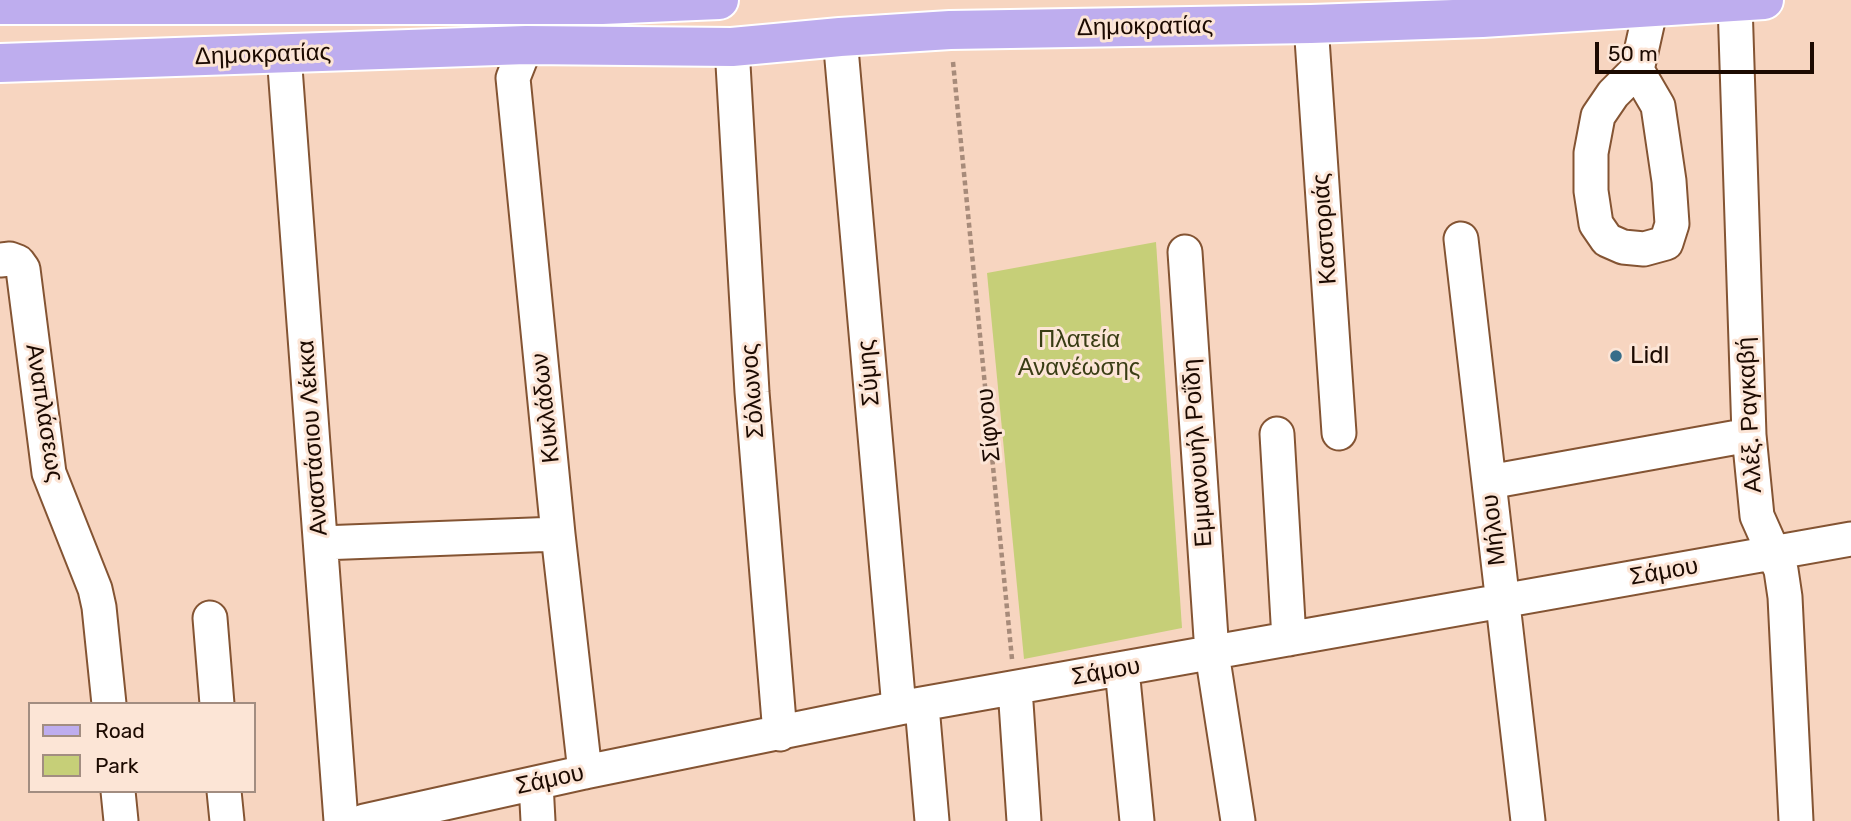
<!DOCTYPE html>
<meta charset="utf-8">
<style>
body{margin:0}
#map{position:relative;width:1851px;height:821px;overflow:hidden;background:#f7d5c0;font-family:Rubik,sans-serif}
canvas{display:block}
.legend{position:absolute;left:28px;top:702px;width:228px;height:91px;box-sizing:border-box;background:#fce5d6;border:2px solid #a28d81;margin:0;padding:9px 12px;list-style:none;font-size:21px;color:#1c0a01}
.legend li{display:flex;align-items:center;gap:14px;height:35px}
.legend b{width:35px;border:2px solid #a28d81}
.scale{position:absolute;left:1595px;top:42px;width:219px;height:32px;box-sizing:border-box;border:4px solid #1c0a01;border-top:0;padding-left:9px;font-size:21px;line-height:24px;white-space:nowrap;color:#1c0a01;-webkit-text-stroke:5px #fce5d6;paint-order:stroke}
</style>
<div id="map">
<canvas width="1851" height="821"></canvas>
<ul class="legend">
<li><b style="height:9px;background:#beadee"></b>Road</li>
<li><b style="height:19px;background:#c6cf78"></b>Park</li>
</ul>
<div class="scale">50 m</div>
</div>
<script>
const ctx = document.querySelector('canvas').getContext('2d');
ctx.lineJoin = 'round';
function fill(path, color) {
  ctx.fillStyle = color;
  ctx.fill(path, 'evenodd');
}
function shape(rows) {
  const path = new Path2D();
  for (const r of rows) {
    path.moveTo(r[0], r[1]);
    for (let i = 2; i < r.length; i += 2) path.lineTo(r[i], r[i + 1]);
  }
  return path;
}
function stroke(path, color, width, dash) {
  ctx.strokeStyle = color;
  ctx.lineWidth = width;
  ctx.lineCap = dash ? 'butt' : 'round';
  ctx.setLineDash(dash || []);
  ctx.stroke(path);
}
function write(font, color, halo, rows, align = 'center') {
  ctx.font = font + ' Rubik,sans-serif';
  ctx.lineWidth = 6;
  ctx.setLineDash([]);
  ctx.textBaseline = 'middle';
  ctx.strokeStyle = halo;
  ctx.fillStyle = color;
  for (const [text, x, y, turn = 0] of rows) {
    ctx.save();
    ctx.translate(x, y);
    ctx.rotate((+turn || 0) * Math.PI / 180);
    ctx.textAlign = isNaN(turn) ? turn : align;
    if (halo) ctx.strokeText(text, 0, 0);
    ctx.fillText(text, 0, 0);
    ctx.restore();
  }
}
fill(shape([
 [1156,242,1182,628,1024,659,987,273]
]), '#c6cf78');
const minor = shape([
 [524,0,526,45,513,78,558,534,585,772],
 [1735,3,1749,435,1757,516,1781,570,1785,597,1796,821],
 [1311,24,1339,433],
 [840,37,899,708],
 [732,47,752,392,780,734],
 [284,54,341,821],
 [1637,70,1658,106,1669,181,1672,224,1666,243,1644,249,1623,247,1607,240,1596,224,1591,191,1591,153,1598,116,1613,94,1637,70,1651,7],
 [1461,239,1528,821],
 [1185,252,1212,653,1238,821],
 [0,260,10,259,18,262,23,269,49,473,95,589,99,607,109,704],
 [1277,434,1289,639],
 [1489,482,1749,435],
 [321,543,558,534],
 [210,618,217,704],
 [1122,669,1137,821],
 [1015,688,1024,821],
 [922,706,932,821],
 [536,783,538,821],
 [118,791,121,821],
 [224,791,227,821],
 [364,821,585,772,899,708,1851,539]
]);
const major = shape([
 [0,5,602,5,719,0],
 [0,63,526,45,732,47,840,37,950,30,1311,24,1482,18,1764,0]
]);
stroke(minor, '#845433', 37);
stroke(major, '#fff', 42);
stroke(shape([
 [953,62,1012,659]
]), '#a78b7a', 4.5, [5, 3.5]);
stroke(minor, '#fff', 33);
stroke(major, '#beadee', 38);
for (const [x, y, r, color] of [
 [1616,356,7,"#376d89"]
]) {
  const dot = new Path2D();
  dot.arc(x, y, r, 0, 2 * Math.PI);
  ctx.fillStyle = color;
  ctx.fill(dot);
  stroke(dot, '#fce5d6', 2.5);
}
write('24px', '#1c0a01', '#fce5d6', [
 ["Δημοκρατίας",1145,27,-1],
 ["Δημοκρατίας",263,55,-2],
 ["Καστοριάς",1325,229,-94],
 ["Σύμης",869,373,-95],
 ["Σόλωνος",753,391,-94],
 ["Κυκλάδων",546,408,-96],
 ["Αναπλάσεως",44,413,81],
 ["Αλέξ. Ραγκαβή",1750,415,-93],
 ["Σίφνου",989,425,-96],
 ["Αναστάσιου Λέκκα",313,438,-94],
 ["Εμμανουήλ Ροΐδη",1198,453,-94],
 ["Μήλου",1494,530,-96],
 ["Σάμου",1664,572,-10],
 ["Σάμου",1106,672,-10],
 ["Σάμου",550,780,-12]
]);
write('24px', '#393d14', '#fce5d6', [
 ["Πλατεία",1079,340],
 ["Ανανέωσης",1079,368]
]);
write('24px', '#1c0a01', '#fce5d6', [
 ["Lidl",1630,356]
], 'left');
</script>
